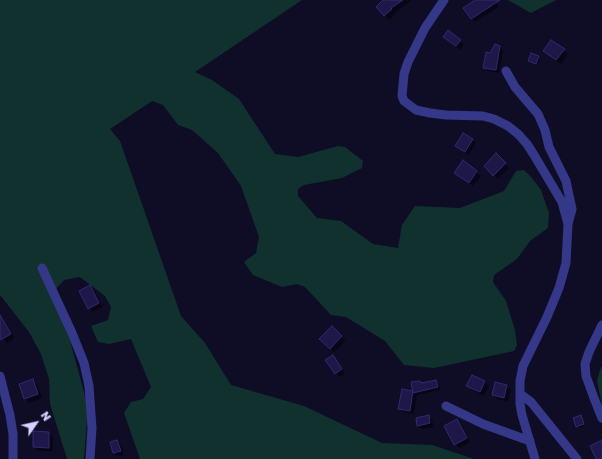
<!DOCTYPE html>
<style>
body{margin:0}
#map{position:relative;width:602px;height:459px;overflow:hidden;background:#0f0d26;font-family:"Golos Text",sans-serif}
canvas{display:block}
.north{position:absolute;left:16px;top:403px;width:40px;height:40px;-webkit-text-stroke:3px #0f0d26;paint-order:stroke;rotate:56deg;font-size:11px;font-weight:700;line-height:16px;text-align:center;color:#d4d2ff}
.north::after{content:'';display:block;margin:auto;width:14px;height:18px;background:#d4d2ff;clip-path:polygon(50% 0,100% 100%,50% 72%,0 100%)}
</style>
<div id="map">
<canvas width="602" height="459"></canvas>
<div class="north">N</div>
</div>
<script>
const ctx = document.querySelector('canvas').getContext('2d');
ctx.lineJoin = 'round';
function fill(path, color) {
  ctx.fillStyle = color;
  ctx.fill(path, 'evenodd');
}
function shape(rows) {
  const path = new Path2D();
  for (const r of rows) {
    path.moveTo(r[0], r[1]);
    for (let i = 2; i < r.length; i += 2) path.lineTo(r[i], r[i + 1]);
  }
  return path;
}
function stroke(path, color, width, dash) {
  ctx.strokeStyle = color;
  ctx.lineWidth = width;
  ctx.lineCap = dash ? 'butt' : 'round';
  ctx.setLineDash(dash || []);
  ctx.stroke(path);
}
fill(shape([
 [0,0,302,0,195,72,212,80,239,99,275,154,298,157,338,146,345,147,363,161,362,168,342,178,304,185,298,189,298,196,317,218,341,221,373,244,398,248,402,225,415,206,460,208,504,191,516,171,524,170,532,178,541,190,549,213,548,228,530,241,517,259,494,275,493,282,506,301,515,330,517,345,514,351,434,368,404,365,385,341,346,317,331,315,305,287,297,284,282,287,253,275,244,262,256,253,259,237,241,186,218,153,192,130,178,125,163,105,152,101,110,129,120,141,181,316,205,343,231,385,304,406,382,443,432,445,474,459,140,459,124,413,131,402,143,399,151,387,131,339,109,344,98,342,91,326,108,320,111,307,105,296,80,277,64,280,56,289,88,407,84,459,67,459,50,404,49,379,41,354,29,332,0,295],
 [508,0,556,0,531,13],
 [602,366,602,405,597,381,600,370]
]), '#10312d');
fill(shape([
 [385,0,412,0,395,13,396,14,389,20,377,7],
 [479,0,495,0,499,7,475,22,471,18],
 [444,37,460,40,464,44,460,50],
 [500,47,503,51,499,73,488,71,484,68,491,54],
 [564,50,568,54,561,64,548,55],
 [538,57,540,59,538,65,529,61],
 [472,139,476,143,469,155,456,146],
 [496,155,509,168,498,179,485,166],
 [463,162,481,176,473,186,459,176],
 [90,286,94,290,103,307,93,312,89,308],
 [3,322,15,338,7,343,0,334,0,324],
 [332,327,346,341,334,352,321,339],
 [332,356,345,373,339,377,336,373],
 [473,376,485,382,489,386,484,396,472,390,468,386],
 [33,380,37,384,42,398,29,403,25,399],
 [436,381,439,384,440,390,417,395,414,414,403,412,399,408,402,390,414,392,420,382,422,384],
 [496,383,507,386,511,390,508,402,497,399,493,395],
 [428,416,432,420,434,427,422,429,418,425],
 [581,416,585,426,579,428,574,418],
 [457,420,461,424,470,442,459,448,455,444],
 [49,433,53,437,53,451,38,451,34,447],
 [117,441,121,445,124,455,118,457,114,453,111,443]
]), '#0007');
const building = shape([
 [383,0,403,0,391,8,392,9,384,16,376,7,383,0],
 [475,0,500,0,471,19,463,8,475,0],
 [448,30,461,40,456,46,443,37,448,30],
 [551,40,565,49,556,60,543,51,551,40],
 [495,44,500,46,496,70,483,68,486,52,490,53,495,44],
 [531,53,539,56,536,64,528,61,531,53],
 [463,133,473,139,465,152,455,146,463,133],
 [496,153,506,163,493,176,484,166,496,153],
 [463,160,477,171,469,183,454,173,463,160],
 [90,285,99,303,88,309,79,291,90,285],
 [0,315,11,334,0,340,0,315],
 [332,326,342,336,330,349,319,339,332,326],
 [333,355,342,369,335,374,325,360,333,355],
 [472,375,485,381,480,392,466,386,472,375],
 [33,379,38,394,24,399,19,384,33,379],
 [436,380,438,387,413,393,411,382,420,381,421,383,436,380],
 [495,382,507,385,504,398,492,395,495,382],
 [402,389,413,391,410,411,398,409,402,389],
 [429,415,430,423,417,426,416,418,429,415],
 [581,415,584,424,576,427,573,418,581,415],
 [457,419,467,438,454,445,444,426,457,419],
 [33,431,49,432,49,448,33,447,33,431],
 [117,440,121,451,113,453,110,442,117,440],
 [602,440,602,459,596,459,590,446,602,440]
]);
fill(building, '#1e1849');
stroke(building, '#312876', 1);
stroke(shape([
 [444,0,425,28,408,62,404,74,402,96,404,101,416,110,430,113,446,115,483,116,494,119,508,126,518,134,527,144,534,155,562,202,568,224,566,263,559,288,547,317,523,366,520,381,520,394],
 [506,71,515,87,538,114,545,130,549,147,566,181,572,209,568,224],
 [42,268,72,333,84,363,89,386,92,428,90,459],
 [602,325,589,352,585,364,586,376,594,398,602,418],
 [0,376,10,415,13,434,13,459],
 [446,406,483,424,530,441],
 [535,459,522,415,520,404,520,394,531,402,577,459]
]), '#353889', 9);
</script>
